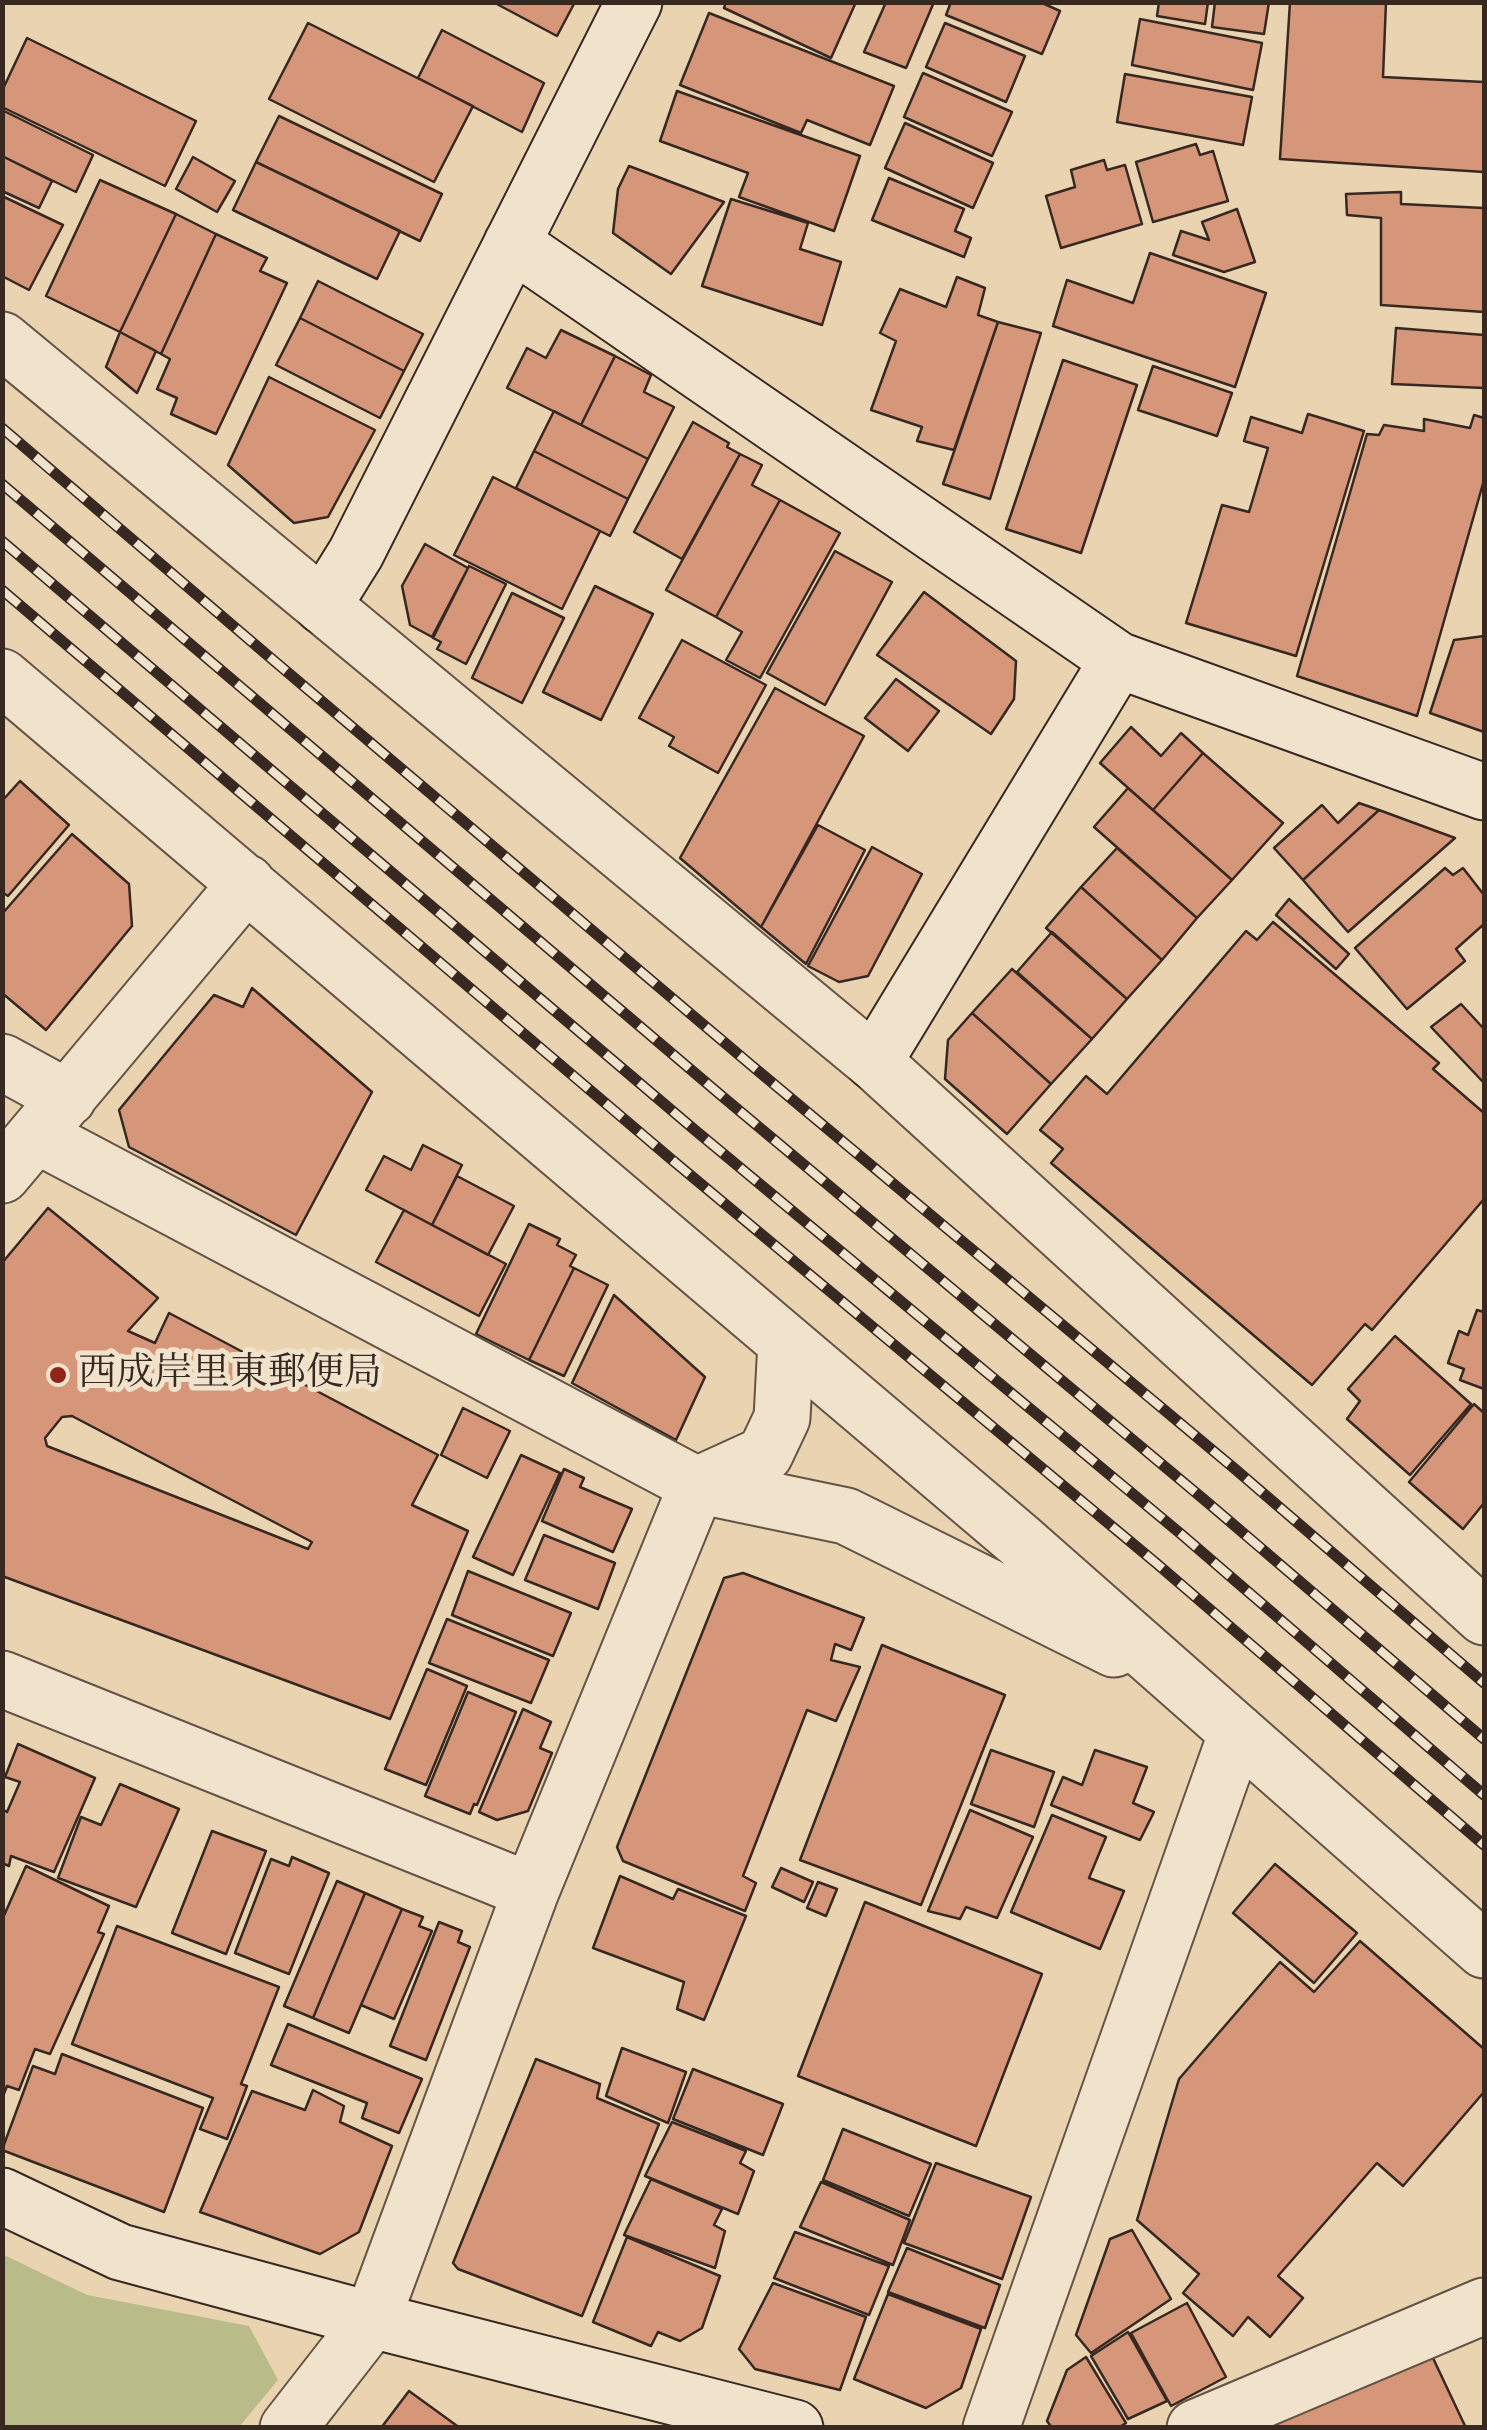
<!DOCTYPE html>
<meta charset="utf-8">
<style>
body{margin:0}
#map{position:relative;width:1487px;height:2430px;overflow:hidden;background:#e9d3b0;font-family:Alegreya,serif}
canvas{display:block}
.frame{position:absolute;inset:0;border:5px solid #372922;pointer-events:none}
</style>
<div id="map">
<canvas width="1487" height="2430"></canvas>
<div class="frame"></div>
</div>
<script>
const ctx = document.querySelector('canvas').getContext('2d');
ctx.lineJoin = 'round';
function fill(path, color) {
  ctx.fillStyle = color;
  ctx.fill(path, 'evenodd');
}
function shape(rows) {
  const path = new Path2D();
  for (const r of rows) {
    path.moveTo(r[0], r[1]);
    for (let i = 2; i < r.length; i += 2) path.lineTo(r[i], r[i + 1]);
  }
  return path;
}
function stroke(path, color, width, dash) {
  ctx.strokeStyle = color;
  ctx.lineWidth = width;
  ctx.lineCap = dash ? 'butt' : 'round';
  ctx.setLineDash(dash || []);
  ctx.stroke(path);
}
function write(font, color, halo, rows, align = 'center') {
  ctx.font = font + ' Alegreya,"Noto Serif JP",serif';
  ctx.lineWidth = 10;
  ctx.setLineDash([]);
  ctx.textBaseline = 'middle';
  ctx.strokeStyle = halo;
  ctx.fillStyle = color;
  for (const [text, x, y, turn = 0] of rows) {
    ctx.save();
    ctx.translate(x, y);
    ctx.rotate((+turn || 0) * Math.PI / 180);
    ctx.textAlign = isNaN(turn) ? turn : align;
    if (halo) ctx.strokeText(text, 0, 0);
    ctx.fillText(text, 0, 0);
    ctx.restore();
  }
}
fill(shape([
 [2,2254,87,2295,249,2326,278,2380,239,2427,3,2427]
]), '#b9bb89');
const building = shape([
 [493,2,575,2,557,36,493,2],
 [726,2,856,2,831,58,724,8,726,2],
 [886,2,934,2,906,68,864,52,886,2],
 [951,2,1040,2,1060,11,1042,54,946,15,951,2],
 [1159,2,1208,2,1205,24,1157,16,1159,2],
 [1215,2,1269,2,1264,34,1212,27,1215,2],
 [1290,2,1386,2,1383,77,1484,82,1484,172,1280,159,1290,2],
 [709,13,894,86,870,145,807,120,801,133,680,85,709,13],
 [1140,19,1262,43,1253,90,1132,65,1140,19],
 [308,23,473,106,434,182,269,99,308,23],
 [945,23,1025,56,1006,102,926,67,945,23],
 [442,30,544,83,522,132,418,78,442,30],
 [27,38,196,121,165,186,2,107,2,91,27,38],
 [923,73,1012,112,992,156,904,117,923,73],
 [1125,74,1252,97,1243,145,1117,122,1125,74],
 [677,91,860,156,834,231,739,197,748,173,660,141,677,91],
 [2,110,93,155,76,192,2,156,2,110],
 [279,116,442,194,420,241,256,162,279,116],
 [905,123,993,163,973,208,885,168,905,123],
 [1196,144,1200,155,1213,151,1228,201,1153,222,1136,162,1196,144],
 [2,156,52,181,39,208,2,191,2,156],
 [193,157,235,181,217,212,176,189,193,157],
 [1104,160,1107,170,1125,165,1142,224,1061,248,1046,196,1075,187,1071,170,1104,160],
 [256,162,400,231,377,279,233,210,256,162],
 [629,166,724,202,671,274,613,233,618,189,629,166],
 [889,178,964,209,955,231,971,238,964,257,872,220,889,178],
 [100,180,176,214,120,332,46,296,100,180],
 [1401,192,1401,204,1484,208,1484,312,1381,305,1381,218,1347,215,1346,194,1401,192],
 [2,196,63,225,29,290,2,276,2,196],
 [731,199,808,223,800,249,841,262,822,325,702,286,731,199],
 [1237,209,1255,262,1224,272,1173,255,1181,231,1209,240,1202,222,1237,209],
 [176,214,216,234,161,354,120,332,176,214],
 [216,234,267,258,260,271,287,283,216,434,171,414,177,398,157,389,170,359,161,354,216,234],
 [1150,253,1266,293,1235,387,1053,326,1067,280,1133,303,1150,253],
 [957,277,985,288,978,315,998,322,954,450,917,441,922,427,871,410,896,341,880,333,900,289,946,307,957,277],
 [318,281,423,334,404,371,300,318,318,281],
 [300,318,404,371,380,418,276,365,300,318],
 [998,322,1041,333,990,499,943,484,998,322],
 [1396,328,1484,335,1484,388,1392,384,1396,328],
 [561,330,615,356,581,425,507,388,527,348,546,358,561,330],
 [120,332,156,351,137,393,106,367,120,332],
 [615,356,651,375,644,392,674,407,648,459,581,425,615,356],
 [1063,360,1137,385,1081,553,1006,529,1063,360],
 [1153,366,1232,393,1217,436,1138,410,1153,366],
 [269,377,375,430,328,517,294,523,228,465,269,377],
 [554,411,648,459,628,499,534,451,554,411],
 [1308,414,1364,431,1296,656,1186,623,1222,505,1249,512,1268,448,1244,441,1251,417,1302,433,1308,414],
 [1474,415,1484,418,1484,480,1417,716,1297,676,1367,434,1379,435,1384,425,1424,431,1424,419,1470,428,1474,415],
 [693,422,729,443,727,447,740,454,682,559,634,532,693,422],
 [534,451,628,499,610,536,516,488,534,451],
 [740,454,762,465,752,485,780,500,716,617,666,590,740,454],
 [493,477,600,531,562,609,454,555,493,477],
 [780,500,840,533,760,678,726,660,742,632,716,617,780,500],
 [425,544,468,568,432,637,410,625,402,586,425,544],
 [835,551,892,582,825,705,767,673,835,551],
 [469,566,506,584,466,664,437,649,441,642,433,638,469,566],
 [595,586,653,614,601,720,543,692,595,586],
 [924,592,1016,661,1014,699,991,734,877,655,924,592],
 [512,593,564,618,522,703,472,678,512,593],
 [1484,636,1484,732,1430,713,1454,640,1484,636],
 [682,640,766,685,718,773,669,746,674,737,639,718,682,640],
 [896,679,939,711,908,751,865,718,896,679],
 [775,688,864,736,761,927,680,858,775,688],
 [1131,727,1161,756,1181,733,1203,753,1153,810,1100,763,1131,727],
 [1203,753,1283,823,1232,880,1153,810,1203,753],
 [20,781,69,825,8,896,2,892,2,801,20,781],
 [1128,788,1232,880,1197,918,1094,827,1128,788],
 [1359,803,1379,810,1303,880,1274,848,1322,805,1338,823,1359,803],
 [1379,810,1455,838,1348,932,1303,880,1379,810],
 [818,825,865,850,806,964,761,927,818,825],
 [72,834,129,884,132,926,46,1030,2,993,2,914,72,834],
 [872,847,922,874,868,976,839,982,808,966,872,847],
 [1117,848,1197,918,1162,960,1081,887,1117,848],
 [1445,868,1453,875,1463,868,1484,895,1484,924,1456,949,1465,961,1407,1009,1355,948,1445,868],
 [1081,887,1162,960,1127,999,1046,928,1081,887],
 [1289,899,1349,954,1336,969,1276,915,1289,899],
 [1273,922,1439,1063,1433,1069,1484,1113,1484,1199,1372,1330,1365,1324,1312,1385,1051,1163,1063,1149,1040,1130,1086,1076,1107,1094,1246,931,1257,940,1273,922],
 [1052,932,1127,999,1092,1039,1017,972,1052,932],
 [1012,969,1092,1039,1051,1084,972,1013,1012,969],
 [252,988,372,1092,296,1235,129,1147,119,1110,214,995,243,1007,252,988],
 [1461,1004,1484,1029,1484,1083,1431,1027,1461,1004],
 [972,1013,1051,1084,1007,1134,945,1079,948,1040,972,1013],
 [423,1145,462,1165,432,1225,366,1190,384,1156,411,1170,423,1145],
 [457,1176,514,1206,488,1255,432,1225,457,1176],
 [48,1208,158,1298,128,1331,155,1343,169,1313,438,1455,412,1505,468,1531,390,1719,2,1576,2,1263,48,1208],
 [72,1416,312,1542,308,1549,47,1446,45,1438,62,1417,72,1416],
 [404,1210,506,1264,479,1316,376,1262,404,1210],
 [529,1224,560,1239,557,1245,576,1255,570,1266,574,1268,529,1360,476,1334,529,1224],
 [574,1268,608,1285,564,1376,529,1360,574,1268],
 [614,1295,705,1377,676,1440,572,1383,614,1295],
 [1477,1310,1484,1312,1484,1389,1460,1380,1464,1369,1448,1363,1459,1331,1468,1335,1477,1310],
 [1395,1336,1471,1404,1410,1475,1347,1419,1360,1401,1348,1389,1395,1336],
 [1474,1404,1484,1413,1484,1503,1463,1529,1409,1482,1474,1404],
 [463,1408,510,1431,487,1478,441,1455,463,1408],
 [521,1455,560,1473,513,1575,473,1557,521,1455],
 [564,1469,584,1478,580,1487,632,1509,613,1552,542,1521,564,1469],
 [544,1535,615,1563,598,1609,525,1580,544,1535],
 [468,1571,571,1613,553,1656,452,1615,468,1571],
 [743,1573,864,1618,851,1650,835,1644,831,1660,860,1667,836,1721,807,1710,743,1876,756,1883,745,1911,623,1861,617,1847,724,1578,743,1573],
 [447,1619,549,1660,531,1703,429,1663,447,1619],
 [882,1645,1005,1695,921,1905,800,1860,882,1645],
 [427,1669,467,1686,426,1785,385,1769,427,1669],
 [468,1692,516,1712,477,1805,474,1804,470,1814,425,1796,468,1692],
 [523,1709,551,1722,540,1748,552,1753,528,1811,497,1820,479,1812,523,1709],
 [18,1744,95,1778,54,1872,11,1856,9,1866,2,1863,2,1809,7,1812,20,1782,5,1777,18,1744],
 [991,1750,1054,1772,1034,1827,971,1804,991,1750],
 [1095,1750,1147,1767,1133,1803,1154,1812,1140,1840,1051,1805,1063,1777,1082,1785,1095,1750],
 [120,1784,179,1809,136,1907,58,1878,81,1817,101,1825,120,1784],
 [970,1810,1033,1837,997,1918,966,1907,960,1919,928,1911,970,1810],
 [1052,1815,1106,1837,1089,1878,1124,1891,1100,1949,1011,1912,1052,1815],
 [212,1831,266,1851,226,1954,172,1933,212,1831],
 [292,1857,329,1873,289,1974,235,1953,271,1859,289,1866,292,1857],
 [1275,1864,1357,1933,1314,1983,1233,1913,1275,1864],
 [26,1866,109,1906,98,1932,104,1934,50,2054,35,2049,19,2090,7,2086,2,2099,2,1920,26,1866],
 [781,1868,813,1882,804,1902,772,1887,781,1868],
 [620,1876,673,1899,678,1889,746,1916,704,2020,677,2009,684,1982,593,1948,620,1876],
 [337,1881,365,1893,313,2018,284,2006,337,1881],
 [818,1882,837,1889,826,1916,807,1908,818,1882],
 [365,1893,402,1909,349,2033,313,2018,365,1893],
 [865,1902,1042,1974,976,2146,798,2076,865,1902],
 [402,1909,423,1917,419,1926,432,1931,394,2019,361,2005,402,1909],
 [439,1922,462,1931,458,1942,470,1947,426,2060,390,2046,439,1922],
 [117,1926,279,1987,241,2084,247,2086,227,2139,200,2129,213,2098,72,2044,117,1926],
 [1360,1941,1484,2049,1484,2092,1403,2186,1377,2163,1278,2276,1303,2298,1270,2337,1248,2317,1233,2336,1183,2293,1199,2274,1137,2220,1179,2079,1280,1962,1314,1992,1360,1941],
 [288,2024,422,2079,399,2133,362,2118,367,2103,271,2065,288,2024],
 [622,2048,686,2072,668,2123,606,2096,622,2048],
 [62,2054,203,2108,164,2212,2,2150,33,2066,55,2074,62,2054],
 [536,2059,600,2084,597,2098,659,2124,582,2316,458,2269,453,2263,536,2059],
 [693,2069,783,2104,763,2155,673,2119,693,2069],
 [313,2090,344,2106,340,2122,392,2146,359,2232,320,2254,200,2212,252,2091,305,2110,313,2090],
 [672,2122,746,2151,740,2163,754,2171,738,2214,645,2176,672,2122],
 [843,2129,931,2164,909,2216,823,2180,843,2129],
 [936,2163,1031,2197,1002,2279,904,2243,936,2163],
 [651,2179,722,2209,714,2225,725,2231,715,2268,624,2235,651,2179],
 [821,2182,910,2220,893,2265,800,2227,821,2182],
 [1132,2230,1171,2299,1091,2353,1076,2335,1110,2239,1132,2230],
 [795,2232,889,2266,869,2315,774,2278,795,2232],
 [627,2237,720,2276,702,2328,680,2341,658,2332,651,2346,593,2322,627,2237],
 [907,2248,1000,2285,985,2328,888,2292,907,2248],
 [773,2283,866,2317,840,2390,755,2369,739,2349,773,2283],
 [888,2294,981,2329,961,2388,926,2408,854,2379,888,2294],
 [1187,2303,1226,2377,1171,2406,1131,2333,1187,2303],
 [1128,2332,1167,2401,1128,2419,1091,2356,1128,2332],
 [1432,2356,1466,2428,1279,2428,1276,2420,1432,2356],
 [1086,2357,1126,2423,1118,2428,1052,2428,1047,2421,1067,2370,1086,2357],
 [409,2391,460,2428,381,2428,409,2391]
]);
fill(building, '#d59679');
stroke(building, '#372922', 2.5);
const street = shape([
 [2,340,874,1062,1484,1617],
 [2,677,1019,1540,1484,1950],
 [2,1062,68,1098],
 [36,1135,697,1485,846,1516,1114,1649],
 [2,1175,247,883],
 [2,1679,531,1891],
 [288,2428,372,2320,531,1891,697,1485,765,1454,782,1418,786,1342],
 [991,2428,1237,1732],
 [1195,2428,1484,2306]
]);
const secondary = shape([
 [512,243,1118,660,1484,792],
 [323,606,356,553,634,2],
 [874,1062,1118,660],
 [2,2196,120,2252,372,2320,795,2428]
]);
stroke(street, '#645446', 59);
stroke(secondary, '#372922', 59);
stroke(street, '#f1e2cc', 55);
stroke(secondary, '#f1e2cc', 55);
const rail = shape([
 [2,428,266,654,751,1065,1235,1469,1484,1683],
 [2,484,723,1097,1207,1502,1484,1739],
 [2,541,696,1131,1181,1534,1484,1795],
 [2,590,671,1159,1156,1563,1484,1845]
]);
stroke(rail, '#372922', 11);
stroke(rail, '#f1e2cc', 8, [22]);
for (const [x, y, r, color] of [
 [58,1375,10,"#8f2418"]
]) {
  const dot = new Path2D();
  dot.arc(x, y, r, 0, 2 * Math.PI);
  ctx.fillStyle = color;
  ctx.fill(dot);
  stroke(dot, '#f1e2cc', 4);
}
write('38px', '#372922', '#f1e2cc', [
 ["西成岸里東郵便局",78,1375]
], 'left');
</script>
